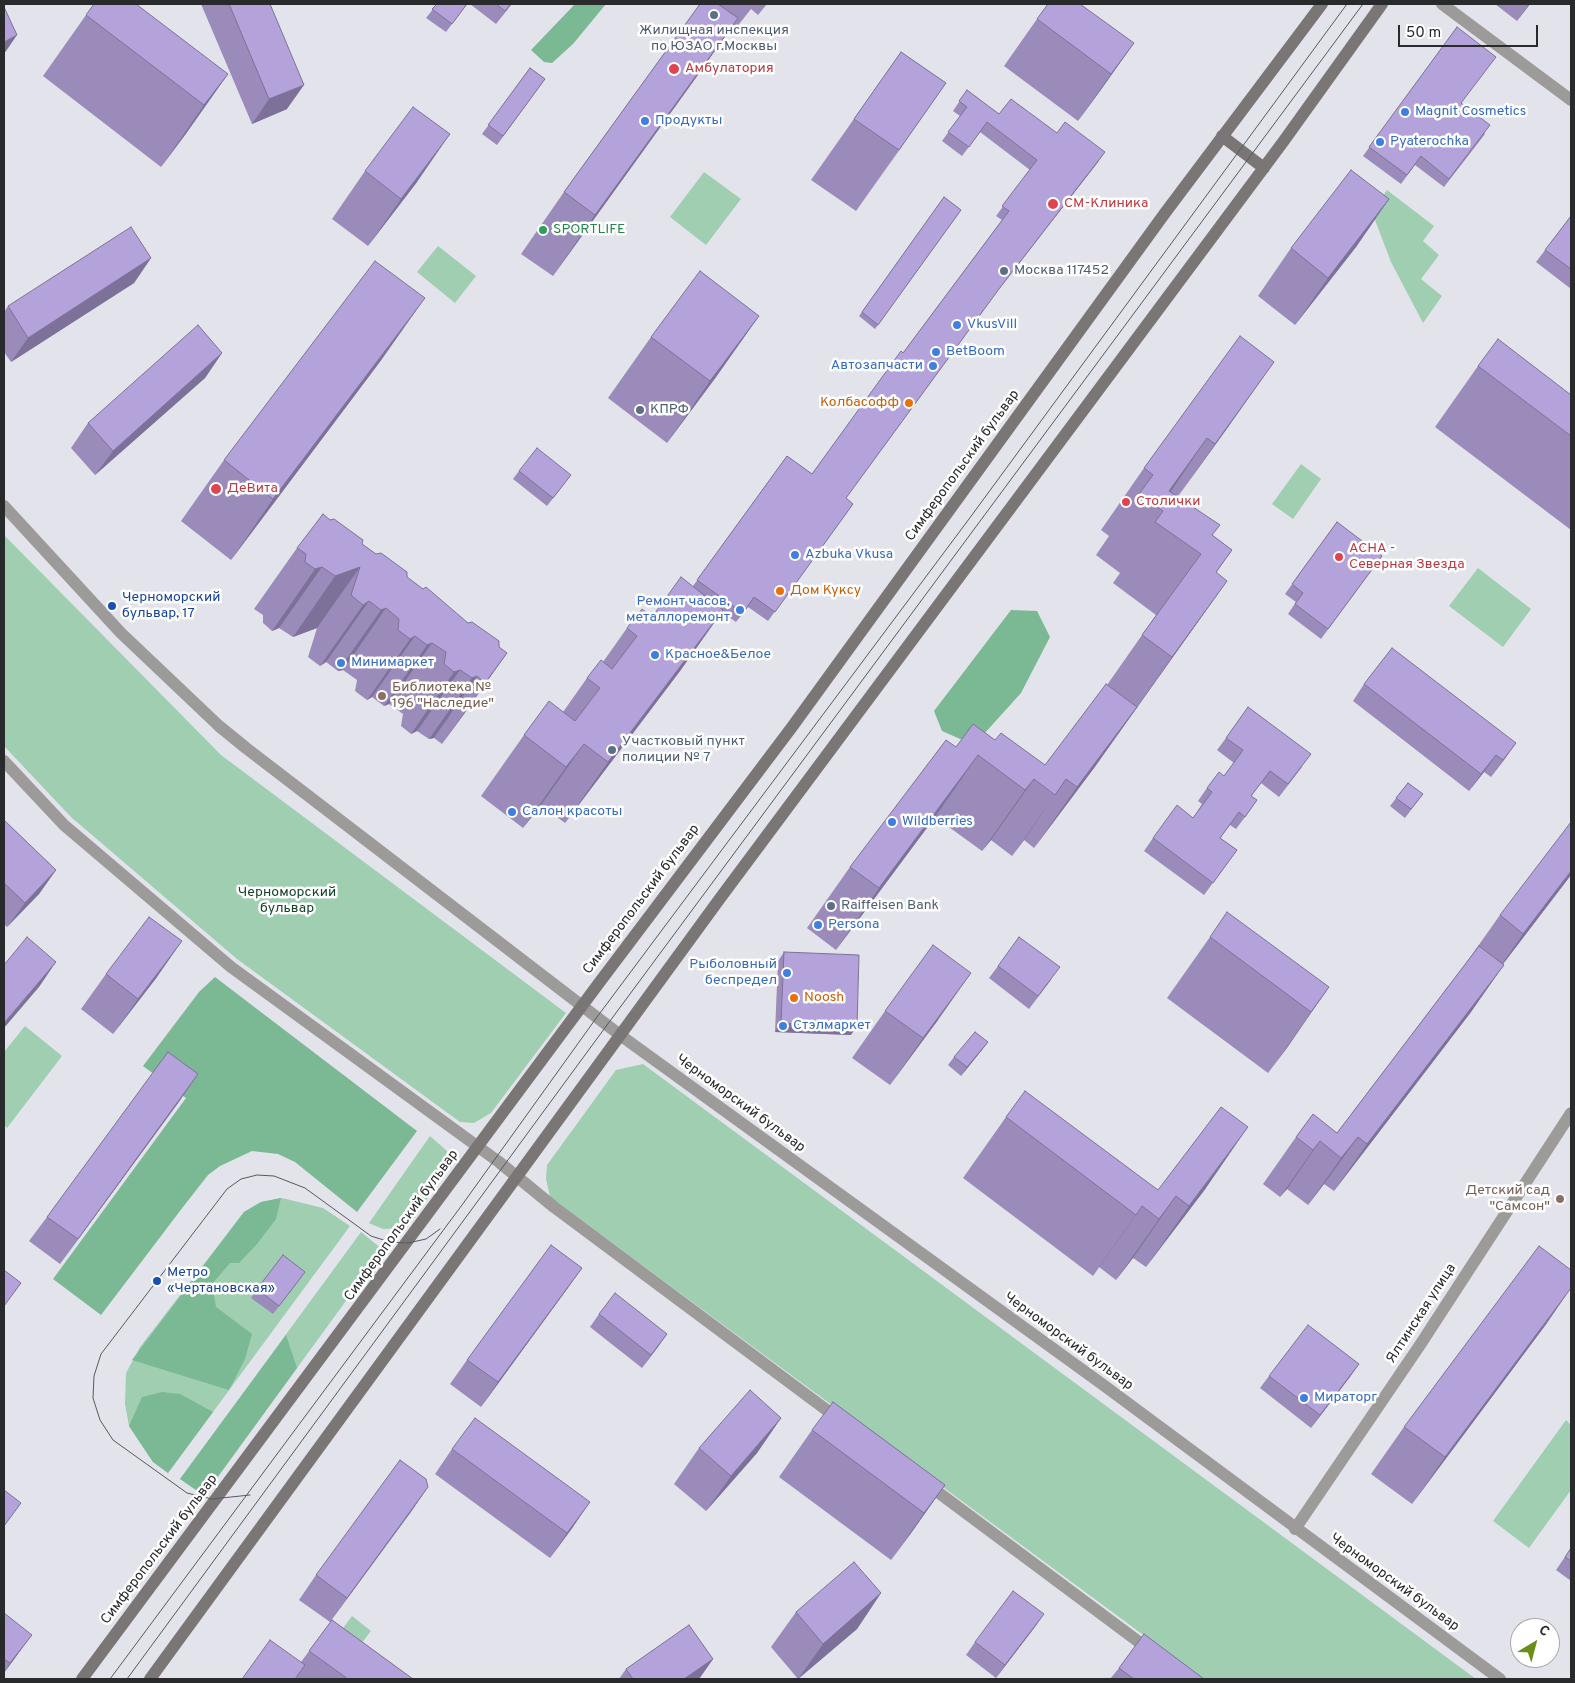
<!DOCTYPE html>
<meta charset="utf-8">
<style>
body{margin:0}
#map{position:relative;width:1575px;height:1683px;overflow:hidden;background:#e3e4eb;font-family:Overpass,sans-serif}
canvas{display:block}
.frame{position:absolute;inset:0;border:5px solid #292a2c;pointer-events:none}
.north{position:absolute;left:1510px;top:1618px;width:50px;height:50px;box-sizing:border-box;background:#fff;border:1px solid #a9aaab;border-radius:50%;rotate:37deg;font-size:14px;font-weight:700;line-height:20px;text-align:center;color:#292a2c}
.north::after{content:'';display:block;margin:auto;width:18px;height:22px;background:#6a8e18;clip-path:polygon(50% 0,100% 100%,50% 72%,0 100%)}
.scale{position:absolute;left:1398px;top:25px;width:140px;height:22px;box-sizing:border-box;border:2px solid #292a2c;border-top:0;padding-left:6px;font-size:15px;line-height:18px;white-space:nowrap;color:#292a2c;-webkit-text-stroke:4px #fff;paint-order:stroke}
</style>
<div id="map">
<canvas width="1575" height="1683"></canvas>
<div class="frame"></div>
<div class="north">С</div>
<div class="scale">50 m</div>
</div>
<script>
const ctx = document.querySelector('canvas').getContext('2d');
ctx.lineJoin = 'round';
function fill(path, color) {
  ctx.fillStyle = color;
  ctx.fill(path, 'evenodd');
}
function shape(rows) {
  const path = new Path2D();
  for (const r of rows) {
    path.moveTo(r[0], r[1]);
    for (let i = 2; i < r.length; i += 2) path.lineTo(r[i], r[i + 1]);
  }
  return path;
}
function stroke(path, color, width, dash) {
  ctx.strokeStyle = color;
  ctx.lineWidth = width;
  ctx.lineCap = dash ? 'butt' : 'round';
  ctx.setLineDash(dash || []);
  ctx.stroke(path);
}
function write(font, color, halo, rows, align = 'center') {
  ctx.font = font + ' Overpass,sans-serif';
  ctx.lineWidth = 5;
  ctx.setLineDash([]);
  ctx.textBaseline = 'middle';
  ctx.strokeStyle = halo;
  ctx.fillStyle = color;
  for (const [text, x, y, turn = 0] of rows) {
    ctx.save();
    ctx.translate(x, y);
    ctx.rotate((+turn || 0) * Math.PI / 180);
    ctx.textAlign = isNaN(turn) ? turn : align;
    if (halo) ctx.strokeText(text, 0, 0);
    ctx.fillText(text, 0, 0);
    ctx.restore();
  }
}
fill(shape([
 [704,172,741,199,706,245,670,217],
 [1387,190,1434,226,1423,241,1439,255,1421,279,1442,296,1423,323,1391,262,1372,212],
 [438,246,476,276,455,303,417,272],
 [1301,464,1321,479,1293,519,1272,504],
 [4,535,221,755,566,1013,491,1113,474,1123,460,1122,237,959,71,817,4,746],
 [1478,568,1531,609,1503,647,1449,606],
 [25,1026,62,1056,7,1128,4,1125,4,1052],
 [643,1064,1476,1679,1203,1679,550,1197,546,1179,547,1165,616,1070],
 [430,1136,447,1151,448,1168,413,1220,404,1228,383,1229,371,1224,369,1223],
 [282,1198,323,1208,350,1226,168,1473,153,1462,129,1426,125,1404,126,1373,140,1347,244,1212,261,1202],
 [361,1232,383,1250,214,1482,203,1489,196,1490,180,1479],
 [1566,1420,1571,1425,1571,1490,1529,1548,1493,1521],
 [352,1616,371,1631,357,1649,338,1635]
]), '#9fceb1');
fill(shape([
 [575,4,606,4,573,44,552,63,544,62,531,50],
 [1011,610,1037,611,1050,637,1021,693,974,745,942,731,934,711],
 [215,977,417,1131,357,1212,295,1162,278,1154,252,1151,220,1166,208,1175,183,1207,101,1315,53,1279,186,1098,143,1066,199,992],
 [281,1198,276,1219,257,1244,239,1263,230,1263,212,1284,216,1307,252,1334,245,1359,229,1390,132,1360,244,1212,261,1202],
 [286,1335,297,1368,214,1482,203,1489,196,1490,180,1479],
 [162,1392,180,1394,213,1412,168,1473,153,1462,129,1426,142,1397]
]), '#7bb894');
stroke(shape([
 [1442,4,1571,100],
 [1295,1529,1420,1345,1571,1113]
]), '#9d9a9a', 12);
stroke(shape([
 [4,506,121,633,219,726,246,748,620,1035,1102,1384,1500,1679],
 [4,761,64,825,231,967,499,1162,554,1207,840,1420],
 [927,1484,1151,1651]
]), '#9d9a9a', 12);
stroke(shape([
 [1222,136,1264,168],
 [82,1679,599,983,792,727,1165,213,1322,4],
 [150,1679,721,897,1283,142,1382,4]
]), '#7b7676', 12);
stroke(shape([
 [250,1495,212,1499,187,1493,113,1440,100,1420,93,1398,94,1376,101,1354,227,1189,241,1179,257,1175,274,1176,305,1188,371,1236,390,1242,408,1243,426,1239,440,1229],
 [110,1679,462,1205,597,1017,969,519,1347,4],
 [127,1679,607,1025,1363,4]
]), '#57585b', 1);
fill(shape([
 [201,4,270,4,287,109,252,124],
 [437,4,467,4,446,32,426,18],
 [470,4,512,4,496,24],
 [700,4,767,4,758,15,751,9,732,33,729,31,695,79,553,276,521,254,564,192],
 [1495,4,1530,4,1517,21],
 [86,15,228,74,185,135,161,167,43,76],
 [1037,19,1134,43,1100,91,1078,121,1004,66],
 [1457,27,1461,103,1485,134,1444,187,1415,165,1401,184,1363,156],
 [901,52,946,83,856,211,811,180],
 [530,68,545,79,497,145,482,134],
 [967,90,999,114,1057,133,1098,162,992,298,846,498,853,504,768,621,748,607,736,622,722,612,680,671,565,823,541,805,523,828,481,796,524,735,563,712,587,678,603,662,627,628,652,617,693,586,787,456,812,474,903,353,1002,220,996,216,1030,170,980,132,962,156,942,141,960,116,953,111],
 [365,171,417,182,368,246,332,219],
 [944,197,961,210,875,329,859,316],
 [1389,199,1356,247,1295,325,1258,296,1291,248],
 [1571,216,1571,289,1536,262],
 [151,258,134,283,11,362,4,352,4,312,8,306],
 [759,316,716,377,667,443,608,398,651,337],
 [222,353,205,378,95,475,71,448,88,423],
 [382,359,231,560,181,521,224,460],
 [1478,366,1571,395,1571,530,1435,427],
 [1231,423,1178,496,1212,535,1232,550,1216,573,1227,581,1094,768,1034,848,1024,840,1012,856,991,840,982,851,935,817,836,950,807,928,850,867,956,747,995,740,1045,765,1107,685,1156,615,1113,583,1120,573,1096,555,1109,536,1101,530,1144,468],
 [519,471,565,483,547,506,513,479],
 [1337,522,1382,556,1321,639,1288,614,1296,602,1285,594],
 [362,544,507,653,464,714,442,744,434,738,429,739,417,731,411,734,401,726,403,714,389,704,384,706,372,697,367,700,355,691,357,680,343,670,338,671,326,662,320,666,308,657,317,628,293,637,279,628,272,631,263,623,263,615,254,609,297,548],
 [1364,684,1516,743,1491,777,1484,772,1469,791,1353,701],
 [1226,738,1302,767,1279,797,1261,783,1251,796,1257,800,1248,813,1236,829,1230,825,1220,838,1237,850,1204,895,1144,851,1153,838,1193,818,1202,804,1198,801,1207,788,1224,776,1234,763,1217,750],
 [1408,783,1423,794,1405,818,1390,806],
 [4,820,56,870,39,894,7,927,4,924],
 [1571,875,1503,964,1471,1012,1334,1191,1324,1184,1308,1205,1287,1189,1280,1197,1263,1184,1296,1137,1337,1133,1466,963,1500,915],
 [1210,937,1329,987,1268,1073,1167,998],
 [784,952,851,1035,775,1032,778,961],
 [998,966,1051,980,1029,1009,989,978],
 [106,974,157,977,113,1034,81,1009],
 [885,1011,938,1020,890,1085,852,1058],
 [988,1042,961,1076,948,1065,954,1057],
 [181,1099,60,1264,29,1241,47,1217],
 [1006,1117,1158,1190,1206,1188,1146,1267,1133,1258,1116,1280,1099,1267,1093,1276,963,1178],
 [582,1268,481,1407,450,1384,467,1360],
 [299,1280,273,1314,251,1298,257,1289],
 [599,1314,667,1334,642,1368,590,1327],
 [1547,1323,1412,1504,1371,1474,1404,1427],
 [1359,1364,1311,1428,1260,1388,1269,1376],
 [781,1418,757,1453,706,1511,674,1484,699,1448],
 [812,1430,945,1485,891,1560,779,1477],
 [452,1449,573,1527,550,1558,435,1474],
 [428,1487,330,1622,299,1600,316,1575],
 [1571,1548,1571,1581,1556,1570],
 [881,1593,857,1629,798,1679,771,1647,796,1612],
 [4,1613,23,1647,4,1673],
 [1044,1614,996,1678,966,1655,975,1642],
 [332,1620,413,1679,296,1679,301,1662],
 [713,1659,699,1679,619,1679,626,1669],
 [1119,1668,1204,1679,1110,1679]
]), '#9b8bbb');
fill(shape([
 [1529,4,1530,4,1517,21],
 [738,18,695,79,553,276,595,215],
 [17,35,4,54,4,42],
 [1134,43,1100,91,1078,121,1111,74],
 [228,74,185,135,161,167,204,105],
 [304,85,287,109,252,124,269,99],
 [450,134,417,182,368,246,401,199],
 [903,145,856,211,899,150],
 [1105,152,1098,162,992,298,999,289],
 [1389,199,1356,247,1295,325,1328,278],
 [151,258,134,283,11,362,28,338],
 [425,298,382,359,231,560,273,499],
 [759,316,716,377,667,443,710,381],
 [222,353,205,378,95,475,113,451],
 [1274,362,1231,423,1172,505,1215,444],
 [1207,438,1165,500,1169,491],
 [322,567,279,628,272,631,315,569],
 [360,567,317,628,293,637,335,576],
 [1227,581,1094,768,1034,848,1077,787,1134,711,1172,657],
 [369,601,326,662,320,666,363,605],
 [386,608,343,670,338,671,381,610],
 [723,610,680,671,565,823,608,762],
 [415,636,372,697,367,700,410,639],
 [432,643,389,704,384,706,427,645],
 [507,653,464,714,442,744,485,683],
 [460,670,417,731,411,734,454,672],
 [477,676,434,738,429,739,472,678],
 [1516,743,1504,760,1491,777,1503,760],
 [584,744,541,805,523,828,566,767],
 [978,755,935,817,836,950,879,888],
 [1496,755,1484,772,1469,791,1481,774],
 [1034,779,991,840,982,851,1025,790],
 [1066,779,1024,840,1012,856,1055,795],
 [56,870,39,894,7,927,25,903],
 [1571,871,1571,875,1490,981,1523,934],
 [182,941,157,977,113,1034,138,999],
 [56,962,39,987,4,1028,4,1023],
 [1504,965,1471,1012,1334,1191,1367,1144],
 [971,973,938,1020,890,1085,923,1038],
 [1329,987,1287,1048,1268,1073,1311,1012],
 [781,1023,857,1026,851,1035,775,1032],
 [988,1042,982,1050,961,1076,967,1067],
 [198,1074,181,1099,60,1264,78,1239],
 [1248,1127,1206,1188,1146,1267,1189,1206],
 [1358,1137,1324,1184,1308,1205,1341,1158],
 [1320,1141,1287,1189,1280,1197,1313,1150],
 [1176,1196,1133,1258,1116,1280,1159,1219],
 [1142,1206,1099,1267,1093,1276,1136,1215],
 [582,1268,565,1292,481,1407,498,1382],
 [1571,1288,1547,1323,1412,1504,1445,1457],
 [667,1334,658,1347,642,1368,651,1355],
 [1359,1364,1350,1377,1311,1428,1320,1415],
 [781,1418,757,1453,706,1511,731,1476],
 [945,1485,912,1532,891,1560,924,1513],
 [428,1487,411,1512,330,1622,347,1598],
 [590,1502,573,1527,550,1558,567,1533],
 [881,1593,857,1629,798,1679,823,1644],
 [1044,1614,1035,1627,996,1678,1005,1665],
 [32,1635,23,1647,4,1673,10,1663],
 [713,1659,699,1679,684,1679]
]), '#7e7199');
const building = shape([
 [94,4,136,4,228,74,204,105,86,15,94,4],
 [229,4,270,4,304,85,269,99,229,4],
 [437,4,467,4,452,24,432,9,437,4],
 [496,4,511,4,505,11,496,4],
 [700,4,718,4,738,18,595,215,564,192,700,4],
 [1048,4,1080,4,1134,43,1111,74,1037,19,1048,4],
 [4,7,17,35,4,42,4,7],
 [1457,27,1496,57,1461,103,1490,125,1449,179,1421,156,1407,175,1369,147,1457,27],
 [901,52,946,83,899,150,854,119,901,52],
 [530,68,545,79,503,136,488,125,530,68],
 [967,90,999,114,1011,99,1057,133,1065,122,1105,152,999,289,846,498,853,504,775,612,754,597,743,613,697,580,787,456,812,474,901,351,903,353,1009,211,1002,206,1037,160,987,122,969,147,948,132,967,107,959,101,967,90],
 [413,107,450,134,401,199,365,171,413,107],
 [1351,170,1389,199,1328,278,1291,248,1351,170],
 [944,197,961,210,878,325,862,312,944,197],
 [1571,216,1571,269,1545,250,1571,216],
 [131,227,151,258,28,338,8,306,131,227],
 [375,261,425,298,273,499,224,460,375,261],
 [700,271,759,316,710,381,651,337,700,271],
 [198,325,222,353,113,451,88,423,198,325],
 [1240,336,1274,362,1215,444,1207,438,1169,491,1220,525,1212,535,1232,550,1216,572,1227,581,1172,657,1142,635,1201,554,1155,522,1163,511,1139,494,1153,475,1144,468,1240,336],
 [1498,339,1571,395,1571,436,1478,366,1498,339],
 [537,448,571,475,553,498,519,471,537,448],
 [323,514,330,520,334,519,363,540,362,544,376,554,381,553,407,572,407,577,423,589,426,587,468,623,472,622,499,641,499,647,507,653,485,683,477,676,472,678,460,670,454,672,444,664,446,652,432,643,427,645,415,636,410,639,398,630,399,619,386,608,381,610,369,601,363,605,351,595,360,567,335,576,322,567,315,569,305,562,306,554,297,548,323,514],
 [1337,522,1382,556,1328,629,1295,604,1303,593,1292,584,1337,522],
 [681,577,723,610,608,762,584,744,566,767,524,735,549,701,575,721,600,688,587,678,601,660,612,669,637,636,627,628,642,609,652,617,681,577],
 [1392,648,1516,743,1503,760,1496,755,1481,774,1364,684,1392,648],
 [1106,684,1137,707,1077,787,1066,779,1055,795,1034,779,1025,790,978,755,879,888,850,867,946,740,956,747,973,724,995,740,1001,733,1045,765,1106,684],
 [1248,707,1311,754,1288,784,1270,771,1251,796,1257,800,1245,817,1239,812,1220,838,1237,850,1213,883,1153,838,1177,805,1193,818,1212,792,1207,788,1219,772,1224,776,1243,750,1226,738,1248,707],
 [1408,783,1423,794,1411,809,1396,798,1408,783],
 [4,820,56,870,25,903,4,883,4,820],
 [1571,822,1571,871,1523,934,1500,915,1571,822],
 [1227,912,1329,987,1311,1012,1210,937,1227,912],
 [149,917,182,941,138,999,106,974,149,917],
 [27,937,56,962,4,1023,4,965,27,937],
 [1019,937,1060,967,1038,996,998,966,1019,937],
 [933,945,971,973,923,1038,885,1011,933,945],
 [1479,946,1504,965,1367,1144,1358,1137,1341,1158,1320,1141,1313,1150,1296,1137,1313,1114,1337,1133,1479,946],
 [784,952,859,955,857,1026,781,1023,784,952],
 [975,1032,988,1042,967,1067,954,1057,975,1032],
 [168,1052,198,1074,78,1239,47,1217,168,1052],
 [1025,1091,1158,1190,1221,1107,1248,1127,1189,1206,1176,1196,1159,1219,1142,1206,1136,1215,1006,1117,1025,1091],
 [551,1245,582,1268,498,1382,467,1360,551,1245],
 [1539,1246,1571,1270,1571,1288,1445,1457,1404,1427,1539,1246],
 [283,1255,305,1272,279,1306,257,1289,283,1255],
 [4,1270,21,1283,4,1306,4,1270],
 [615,1293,667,1334,651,1355,599,1314,615,1293],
 [1308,1325,1359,1364,1320,1415,1269,1376,1308,1325],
 [750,1390,781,1418,731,1476,699,1448,750,1390],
 [833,1402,945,1485,924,1513,812,1430,833,1402],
 [475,1418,590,1502,567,1533,452,1449,475,1418],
 [400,1460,426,1479,428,1487,347,1598,316,1575,400,1460],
 [4,1490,21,1503,4,1526,4,1490],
 [1571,1548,1571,1561,1565,1557,1571,1548],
 [854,1562,881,1593,823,1644,796,1612,854,1562],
 [1013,1591,1044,1614,1005,1665,975,1642,1013,1591],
 [4,1613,32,1635,10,1663,4,1659,4,1613],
 [332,1620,413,1679,348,1679,309,1651,332,1620],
 [689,1625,713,1659,684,1679,633,1679,626,1669,689,1625],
 [1144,1634,1204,1679,1134,1679,1119,1668,1144,1634],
 [270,1640,305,1665,295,1679,242,1679,270,1640]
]);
fill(building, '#b4a2da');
stroke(building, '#7e7199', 1);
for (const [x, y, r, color] of [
 [714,15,5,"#5c6f8a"],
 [674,69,6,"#e0444e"],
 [1405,112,5,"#3f7fe0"],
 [645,121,5,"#3f7fe0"],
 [1380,142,5,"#3f7fe0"],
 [1053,204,6,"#e0444e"],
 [543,230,5,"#2e9e5b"],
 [1004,271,5,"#5c6f8a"],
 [957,325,5,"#3f7fe0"],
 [936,352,5,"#3f7fe0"],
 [933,366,5,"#3f7fe0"],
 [909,403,5,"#e8710a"],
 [640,410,5,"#5c6f8a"],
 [216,489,6,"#e0444e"],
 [1126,502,5,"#e0444e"],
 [795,555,5,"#3f7fe0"],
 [1339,557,5,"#e0444e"],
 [780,591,5,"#e8710a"],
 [112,606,5,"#1a4fb4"],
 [740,610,5,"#3f7fe0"],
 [655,655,5,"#3f7fe0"],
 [341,663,5,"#3f7fe0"],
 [382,696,5,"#8d6e63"],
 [612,750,5,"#5c6f8a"],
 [512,812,5,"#3f7fe0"],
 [892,822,5,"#3f7fe0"],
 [831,906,5,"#5c6f8a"],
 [818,925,5,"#3f7fe0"],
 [787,973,5,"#3f7fe0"],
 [794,998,5,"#e8710a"],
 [783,1026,5,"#3f7fe0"],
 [1560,1199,5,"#8d6e63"],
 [157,1281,5,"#1a4fb4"],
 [1304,1398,5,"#3f7fe0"]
]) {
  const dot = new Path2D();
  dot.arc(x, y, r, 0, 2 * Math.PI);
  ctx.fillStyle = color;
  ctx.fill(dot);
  stroke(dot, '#fff', 2);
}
write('14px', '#4e5e75', '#fff', [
 ["Жилищная инспекция",714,31,"center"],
 ["по ЮЗАО г.Москвы",714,47,"center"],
 ["Москва 117452",1014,271],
 ["КПРФ",650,410],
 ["Участковый пункт",622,742],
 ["полиции № 7",622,758],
 ["Raiffeisen Bank",841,906]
], 'left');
write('14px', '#be3a42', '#fff', [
 ["Амбулатория",685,69],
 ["СМ-Клиника",1064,204],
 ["ДеВита",227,489],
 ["Столички",1136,502],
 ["АСНА -",1349,549],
 ["Северная Звезда",1349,565]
], 'left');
write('14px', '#366cbe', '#fff', [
 ["Magnit Cosmetics",1415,112],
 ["Продукты",655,121],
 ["Pyaterochka",1390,142],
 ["VkusVill",967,325],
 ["BetBoom",946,352],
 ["Автозапчасти",923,366,"right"],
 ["Azbuka Vkusa",805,555],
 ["Ремонт часов,",730,602,"right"],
 ["металлоремонт",730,618,"right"],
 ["Красное&Белое",665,655],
 ["Минимаркет",351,663],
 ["Салон красоты",522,812],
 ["Wildberries",902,822],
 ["Persona",828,925],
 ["Рыболовный",777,965,"right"],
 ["беспредел",777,981,"right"],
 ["Стэлмаркет",793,1026],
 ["Мираторг",1314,1398]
], 'left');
write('14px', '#27864d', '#fff', [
 ["SPORTLIFE",553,230]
], 'left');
write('14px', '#c56008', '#fff', [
 ["Колбасофф",899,403,"right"],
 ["Дом Куксу",790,591],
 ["Noosh",804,998]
], 'left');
write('14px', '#292a2c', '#fff', [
 ["Симферопольский бульвар",963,466,-54],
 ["Симферопольский бульвар",642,900,-53],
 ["Черноморский бульвар",740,1104,36],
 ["Симферопольский бульвар",402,1226,-54],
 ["Ялтинская улица",1422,1314,-57],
 ["Черноморский бульвар",1068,1342,36],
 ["Симферопольский бульвар",160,1550,-53],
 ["Черноморский бульвар",1394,1583,36]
]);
write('14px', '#164399', '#fff', [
 ["Черноморский",122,598],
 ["бульвар, 17",122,614],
 ["Метро",167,1273],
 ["«Чертановская»",167,1289]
], 'left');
write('14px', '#785e54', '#fff', [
 ["Библиотека №",392,688],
 ["196 \"Наследие\"",392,704],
 ["Детский сад",1550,1191,"right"],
 ["\"Самсон\"",1550,1207,"right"]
], 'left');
write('14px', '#14442b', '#fff', [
 ["Черноморский",287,893],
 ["бульвар",287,909]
]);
</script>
